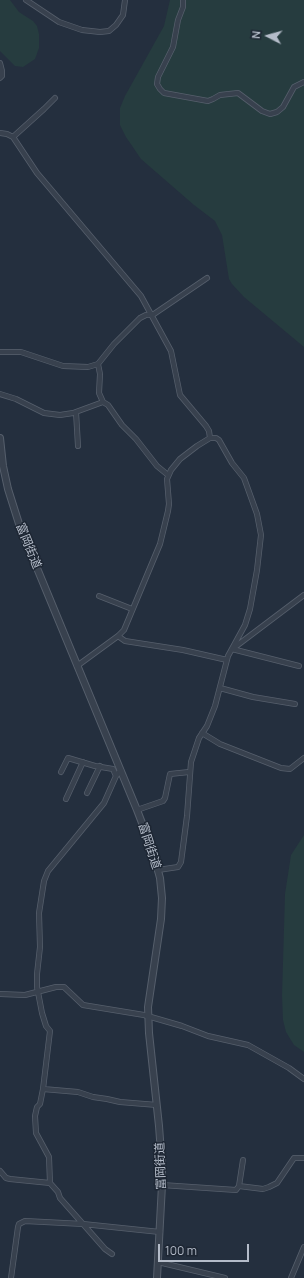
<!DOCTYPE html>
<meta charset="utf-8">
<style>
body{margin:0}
#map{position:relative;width:304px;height:1278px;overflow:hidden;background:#242f3e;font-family:Manrope,sans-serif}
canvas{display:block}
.north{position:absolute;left:248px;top:16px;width:40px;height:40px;-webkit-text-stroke:3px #1d2633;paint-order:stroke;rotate:276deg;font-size:11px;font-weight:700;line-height:16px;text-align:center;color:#b4bcc9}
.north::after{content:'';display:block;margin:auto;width:14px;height:18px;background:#b4bcc9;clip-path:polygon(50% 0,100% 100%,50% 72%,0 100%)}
.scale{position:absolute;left:158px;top:1244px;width:91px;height:18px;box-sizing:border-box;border:2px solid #b4bcc9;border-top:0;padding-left:5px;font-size:12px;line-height:14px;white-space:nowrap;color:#b4bcc9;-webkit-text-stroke:3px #1d2633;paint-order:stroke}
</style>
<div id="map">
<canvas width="304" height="1278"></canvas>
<div class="north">N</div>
<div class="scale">100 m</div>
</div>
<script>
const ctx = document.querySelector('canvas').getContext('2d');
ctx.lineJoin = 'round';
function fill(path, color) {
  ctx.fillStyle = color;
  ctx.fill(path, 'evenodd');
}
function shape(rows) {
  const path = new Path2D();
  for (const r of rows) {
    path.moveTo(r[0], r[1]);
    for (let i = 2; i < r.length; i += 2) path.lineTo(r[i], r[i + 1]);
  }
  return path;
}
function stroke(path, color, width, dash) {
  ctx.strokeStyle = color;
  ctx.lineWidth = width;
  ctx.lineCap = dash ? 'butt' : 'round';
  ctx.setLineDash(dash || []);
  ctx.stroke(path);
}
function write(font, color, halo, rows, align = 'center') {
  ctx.font = font + ' Manrope,"Noto Sans JP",sans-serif';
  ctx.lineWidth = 3;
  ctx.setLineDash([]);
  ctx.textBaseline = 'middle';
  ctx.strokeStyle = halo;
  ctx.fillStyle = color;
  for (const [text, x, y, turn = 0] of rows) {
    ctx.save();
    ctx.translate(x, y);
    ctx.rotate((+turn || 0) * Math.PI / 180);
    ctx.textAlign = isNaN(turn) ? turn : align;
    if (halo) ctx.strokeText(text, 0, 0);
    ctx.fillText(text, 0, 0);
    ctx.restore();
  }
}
fill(shape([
 [0,0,10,0,19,12,33,21,37,26,39,34,39,48,35,59,23,67,15,66,0,51],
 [170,0,304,0,304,347,244,297,232,284,229,279,222,235,215,221,194,205,141,159,126,137,120,125,120,108,125,96,164,26],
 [304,835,304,1052,294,1045,286,1032,283,1020,282,996,285,894,291,855]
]), '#263c3f');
const minor = shape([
 [26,0,59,22,82,30,100,32,109,31,116,25,123,15,125,0],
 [183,0,183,7,178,20,173,47,158,77,157,84,160,89,164,93,208,101,213,99,220,95,238,93,262,111,270,114,277,112,283,107,294,87,304,82],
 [0,63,2,71,2,76,0,78],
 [0,133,7,134,13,137,37,173,141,296,171,351,180,395,206,426,209,431,210,438],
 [13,137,44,109,55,98],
 [0,352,21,352,63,366,88,367,98,364,114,344,140,318,146,315,154,314,207,278],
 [98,364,100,374,99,393,103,402,108,405,122,425,136,439,157,466,168,475],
 [0,394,16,399,44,413,60,415,73,413,103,402],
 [76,412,78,446],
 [99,596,132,609],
 [118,636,125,641,183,650,227,660],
 [235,647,304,595],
 [232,649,299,666],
 [77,666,118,636,124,630,160,544,168,511,169,504,167,479,171,470,180,459,197,446,210,438,216,438,219,440,232,463,244,478,257,514,261,535,257,570,250,609,245,625,228,656,215,706,207,726,199,738,191,762,187,816,181,862,178,867,158,870],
 [220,688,253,697,295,704],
 [202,733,220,744,281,768,290,769,304,758],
 [121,770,116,776,104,803,48,871,44,881,39,913,40,947,37,974,37,987,42,1013,46,1026,50,1031,43,1089,40,1104,37,1107,35,1116,36,1133,49,1157,50,1183,58,1192,60,1198,83,1224,160,1232],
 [61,772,68,758,95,766,113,769,116,776],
 [87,793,100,766],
 [66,799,83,762],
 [137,810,163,801,165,798,170,774,189,772],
 [0,994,25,995,56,987,64,987,83,1005,144,1015,182,1026,208,1036,248,1045,289,1068,304,1079],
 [43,1089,78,1092,93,1097,107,1099,120,1102,157,1105],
 [0,1171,6,1178,10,1179,50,1183],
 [162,1185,236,1190,239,1186,243,1160],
 [239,1186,263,1189,269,1187,277,1183,294,1158,304,1158],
 [158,1262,225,1278],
 [11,1278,18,1227,19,1224,25,1221,83,1224,105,1249,112,1254],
 [291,1278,304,1247]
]);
const tertiary = shape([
 [0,438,3,466,8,489,20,527,137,810,152,849,160,878,162,898,161,919,148,1007,149,1033,159,1126,162,1166,162,1185,157,1278]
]);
stroke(minor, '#565f6c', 6);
stroke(tertiary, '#565f6c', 8);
stroke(minor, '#38414e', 4.5);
stroke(tertiary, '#38414e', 6);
write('12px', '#b4bcc9', '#1d2633', [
 ["富岡街道",28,546,68],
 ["富岡街道",149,846,72],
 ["富岡街道",161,1166,-92]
]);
</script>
